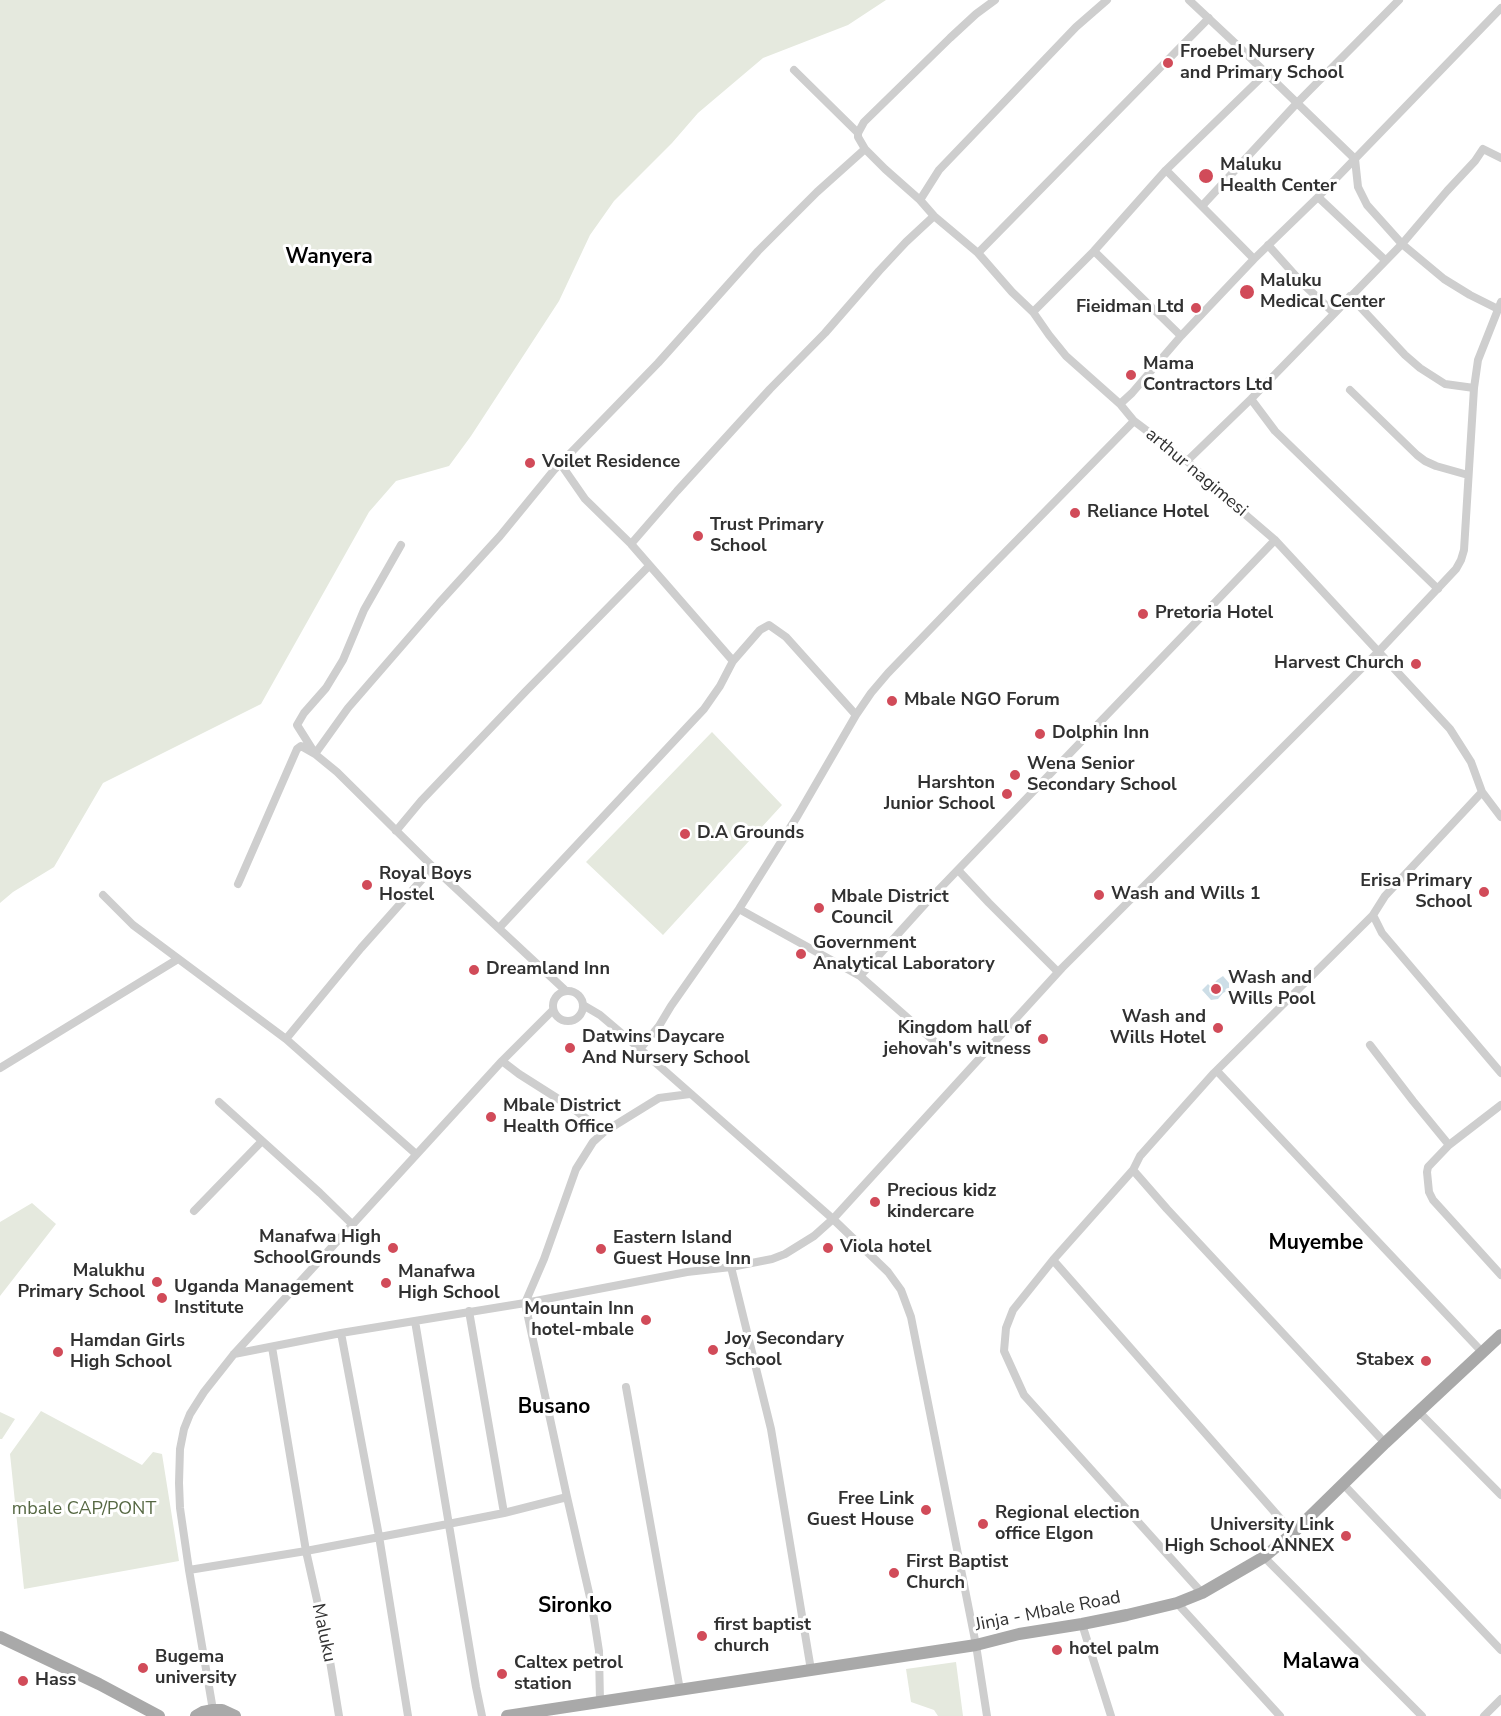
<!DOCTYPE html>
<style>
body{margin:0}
canvas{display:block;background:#fff}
</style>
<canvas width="1501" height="1716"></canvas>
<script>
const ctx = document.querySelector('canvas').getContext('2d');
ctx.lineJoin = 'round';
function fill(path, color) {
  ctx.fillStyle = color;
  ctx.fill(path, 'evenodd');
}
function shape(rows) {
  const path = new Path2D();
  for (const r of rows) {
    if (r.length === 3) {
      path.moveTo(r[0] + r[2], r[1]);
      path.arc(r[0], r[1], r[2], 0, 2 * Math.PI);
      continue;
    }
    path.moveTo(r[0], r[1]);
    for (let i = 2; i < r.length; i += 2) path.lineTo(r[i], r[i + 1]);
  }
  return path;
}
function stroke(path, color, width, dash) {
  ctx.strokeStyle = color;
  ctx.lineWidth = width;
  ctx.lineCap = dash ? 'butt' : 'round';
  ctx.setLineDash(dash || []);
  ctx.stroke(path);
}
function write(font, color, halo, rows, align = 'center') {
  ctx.font = font + ' "Nunito Sans",sans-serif';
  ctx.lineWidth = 6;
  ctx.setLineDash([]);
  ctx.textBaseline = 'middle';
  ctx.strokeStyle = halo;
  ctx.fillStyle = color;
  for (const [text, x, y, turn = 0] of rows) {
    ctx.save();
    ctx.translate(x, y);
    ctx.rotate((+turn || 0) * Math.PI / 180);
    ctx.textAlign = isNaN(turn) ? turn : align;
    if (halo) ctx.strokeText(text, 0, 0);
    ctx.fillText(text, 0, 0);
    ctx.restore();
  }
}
fill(shape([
 [0,0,886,0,848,25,763,58,698,113,672,143,614,201,590,235,559,301,471,436,449,466,396,481,369,512,261,704,103,783,54,867,13,892,0,903],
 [712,732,782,805,663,935,586,862],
 [32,1203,56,1224,0,1296,0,1222],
 [41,1411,142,1465,153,1452,162,1454,179,1561,24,1589,10,1454],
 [0,1412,15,1419,2,1439,0,1439],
 [956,1662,963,1716,938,1716,934,1710,911,1702,906,1669]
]), '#e5e9de');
fill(shape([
 [1223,976,1229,983,1229,990,1223,993,1218,999,1211,1000,1202,990,1208,984,1211,987,1217,980]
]), '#cddee7');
stroke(shape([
 [1189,0,1237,45,1355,159,1358,187,1367,205,1402,244,1444,279,1470,295,1498,309],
 [794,70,858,133,858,137,865,149,885,169,920,200,934,216,978,253,1012,292,1033,312,1049,335,1066,356,1120,404,1134,421,1187,461,1233,504,1275,540,1450,729,1471,762,1482,792,1501,817],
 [858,133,864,122,950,38,976,14,995,0],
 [1166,170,1254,259],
 [1318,197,1385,260],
 [920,200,939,170,1076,27,1107,0],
 [1202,206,1297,103,1399,0],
 [1268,245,1302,283,1334,313],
 [1094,251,1181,336],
 [978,253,1209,18],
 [1350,296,1405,355,1420,368,1445,384,1474,388],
 [1033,312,1094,251,1166,170,1266,73],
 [1350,390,1417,455,1425,461,1436,466,1468,475],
 [1251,399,1275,431,1438,589],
 [1120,404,1132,393,1181,336,1254,259,1318,197,1501,8],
 [1187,461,1251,399,1402,244,1447,191,1475,161,1483,149,1501,158],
 [560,463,585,499,631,544,733,661,760,630,769,625,786,637,856,715],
 [631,544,677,491,770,389,825,333,879,271,906,242,934,216],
 [314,752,297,725,304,713,326,688,343,660,364,610,401,545],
 [315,754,348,708,439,603,500,536,554,470,658,363,758,251,817,192,865,149],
 [1482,792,1385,896,1373,915,1382,933,1501,1073],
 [396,831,421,801,526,691,649,566],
 [958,870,989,903,1058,972],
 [238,884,297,749,301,746,315,754,337,772,433,867,566,991],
 [103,895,133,925,286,1039,416,1154],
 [739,909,860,976,935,1042],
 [1373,915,1214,1073,1140,1156,1133,1170,1167,1209,1385,1443],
 [499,928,704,709,720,686,733,661],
 [860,976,925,904,1275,540],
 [568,1006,15],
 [583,1005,600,1015,640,1049,833,1219,888,1272,901,1290,911,1317,976,1645,987,1716],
 [286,1039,361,948,433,867],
 [1370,1045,1413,1101,1449,1145],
 [640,1049,659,1026,671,1006,739,909,798,815,856,715,871,693,888,673,972,586,1134,421],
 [502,1061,519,1074,571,1107,604,1132],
 [0,1068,178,959],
 [1217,1071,1483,1353],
 [219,1102,320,1193,353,1225],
 [1501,1105,1449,1145,1428,1167,1427,1172,1429,1192,1433,1200,1501,1275],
 [1133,1170,1053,1260,1013,1310,1006,1328,1004,1351,1024,1395,1202,1593],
 [194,1211,262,1141],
 [1053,1260,1293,1533],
 [731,1267,771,1429,811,1670],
 [469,1311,504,1513],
 [415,1321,476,1687,482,1716],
 [341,1333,379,1536,408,1716],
 [272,1347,306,1551,328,1649,339,1716],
 [234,1354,341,1333,525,1303,687,1272,731,1267,772,1259,785,1254,814,1236,833,1219,1062,968,1379,651,1456,569,1461,560,1464,550,1474,388,1478,360,1501,302],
 [626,1387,680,1690],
 [1419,1412,1501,1495],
 [1343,1484,1501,1650],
 [1264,1557,1422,1716],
 [189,1570,306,1551,448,1524,504,1513,567,1497],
 [1177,1603,1280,1716],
 [1082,1624,1111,1716],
 [600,1702,599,1651,592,1606,567,1497,525,1303,544,1259,576,1169,593,1142,604,1132,659,1098,690,1094],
 [213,1710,189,1570,180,1508,179,1483,180,1449,184,1429,190,1414,204,1392,234,1354,502,1061,553,1010],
 [1484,1716,1501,1699]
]), '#cecece', 8);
stroke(shape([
 [0,1637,99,1684,159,1716],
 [196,1716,203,1712,213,1710,222,1710,235,1716],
 [507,1716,976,1645,1019,1634,1082,1624,1127,1615,1177,1603,1202,1593,1264,1557,1293,1533,1385,1443,1501,1335]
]), '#a9a9a9', 12);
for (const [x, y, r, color] of [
 [1168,63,6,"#d14b59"],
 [1206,176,8,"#d14b59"],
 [1247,292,8,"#d14b59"],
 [1196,308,6,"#d14b59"],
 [1131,375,6,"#d14b59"],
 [530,463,6,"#d14b59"],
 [1075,513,6,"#d14b59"],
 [698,536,6,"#d14b59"],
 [1143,614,6,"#d14b59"],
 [1416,664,6,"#d14b59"],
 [892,701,6,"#d14b59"],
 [1040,734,6,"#d14b59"],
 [1015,775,6,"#d14b59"],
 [1007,794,6,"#d14b59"],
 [685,834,6,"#d14b59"],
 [367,885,6,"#d14b59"],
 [1484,892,6,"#d14b59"],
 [1099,895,6,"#d14b59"],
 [819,908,6,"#d14b59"],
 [801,954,6,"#d14b59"],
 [474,970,6,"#d14b59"],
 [1216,989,6,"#d14b59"],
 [1218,1028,6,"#d14b59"],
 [1043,1039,6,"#d14b59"],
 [570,1048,6,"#d14b59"],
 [491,1117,6,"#d14b59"],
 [875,1202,6,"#d14b59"],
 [393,1248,6,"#d14b59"],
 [828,1248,6,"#d14b59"],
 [601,1249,6,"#d14b59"],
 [157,1282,6,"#d14b59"],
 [386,1283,6,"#d14b59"],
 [162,1298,6,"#d14b59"],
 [646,1320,6,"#d14b59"],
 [713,1350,6,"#d14b59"],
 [58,1352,6,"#d14b59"],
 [1426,1361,6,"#d14b59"],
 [926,1510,6,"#d14b59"],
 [983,1524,6,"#d14b59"],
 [1346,1536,6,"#d14b59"],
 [894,1573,6,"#d14b59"],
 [702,1636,6,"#d14b59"],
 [1057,1650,6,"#d14b59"],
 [143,1668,6,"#d14b59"],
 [502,1674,6,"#d14b59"],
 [23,1681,6,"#d14b59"]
]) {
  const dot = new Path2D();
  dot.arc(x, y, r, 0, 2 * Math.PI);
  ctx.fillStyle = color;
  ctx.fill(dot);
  stroke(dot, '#fff', 2);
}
write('bold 18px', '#313131', '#fff', [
 ["Froebel Nursery",1180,53],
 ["and Primary School",1180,74],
 ["Maluku",1220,166],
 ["Health Center",1220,187],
 ["Maluku",1260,282],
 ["Medical Center",1260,303],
 ["Fieidman Ltd",1184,308,"right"],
 ["Mama",1143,365],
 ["Contractors Ltd",1143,386],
 ["Voilet Residence",542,463],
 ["Reliance Hotel",1087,513],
 ["Trust Primary",710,526],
 ["School",710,547],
 ["Pretoria Hotel",1155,614],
 ["Harvest Church",1404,664,"right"],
 ["Mbale NGO Forum",904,701],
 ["Dolphin Inn",1052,734],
 ["Wena Senior",1027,765],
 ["Secondary School",1027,786],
 ["Harshton",995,784,"right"],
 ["Junior School",995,805,"right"],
 ["D.A Grounds",697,834],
 ["Royal Boys",379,875],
 ["Hostel",379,896],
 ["Erisa Primary",1472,882,"right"],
 ["School",1472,903,"right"],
 ["Wash and Wills 1",1111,895],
 ["Mbale District",831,898],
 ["Council",831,919],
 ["Government",813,944],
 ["Analytical Laboratory",813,965],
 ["Dreamland Inn",486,970],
 ["Wash and",1228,979],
 ["Wills Pool",1228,1000],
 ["Wash and",1206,1018,"right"],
 ["Wills Hotel",1206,1039,"right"],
 ["Kingdom hall of",1031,1029,"right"],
 ["jehovah's witness",1031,1050,"right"],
 ["Datwins Daycare",582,1038],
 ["And Nursery School",582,1059],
 ["Mbale District",503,1107],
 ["Health Office",503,1128],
 ["Precious kidz",887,1192],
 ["kindercare",887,1213],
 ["Manafwa High",381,1238,"right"],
 ["SchoolGrounds",381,1259,"right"],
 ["Eastern Island",613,1239],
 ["Guest House Inn",613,1260],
 ["Viola hotel",840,1248],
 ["Malukhu",145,1272,"right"],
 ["Primary School",145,1293,"right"],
 ["Manafwa",398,1273],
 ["High School",398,1294],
 ["Uganda Management",174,1288],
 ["Institute",174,1309],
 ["Mountain Inn",634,1310,"right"],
 ["hotel-mbale",634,1331,"right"],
 ["Joy Secondary",725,1340],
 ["School",725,1361],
 ["Hamdan Girls",70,1342],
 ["High School",70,1363],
 ["Stabex",1414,1361,"right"],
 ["Free Link",914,1500,"right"],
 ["Guest House",914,1521,"right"],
 ["Regional election",995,1514],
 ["office Elgon",995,1535],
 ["University Link",1334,1526,"right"],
 ["High School ANNEX",1334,1547,"right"],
 ["First Baptist",906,1563],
 ["Church",906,1584],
 ["first baptist",714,1626],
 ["church",714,1647],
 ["hotel palm",1069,1650],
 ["Bugema",155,1658],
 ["university",155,1679],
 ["Caltex petrol",514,1664],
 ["station",514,1685],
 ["Hass",35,1681]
], 'left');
write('18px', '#313131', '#fff', [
 ["arthur nagimesi",1196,473,40],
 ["Jinja - Mbale Road",1048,1612,-11],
 ["Maluku",323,1633,78]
]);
write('18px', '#566843', '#fff', [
 ["mbale CAP/PONT",84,1510]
]);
write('bold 21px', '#000', '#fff', [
 ["Wanyera",329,258],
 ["Muyembe",1316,1244],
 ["Busano",554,1408],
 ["Sironko",575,1607],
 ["Malawa",1321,1663]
]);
</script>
